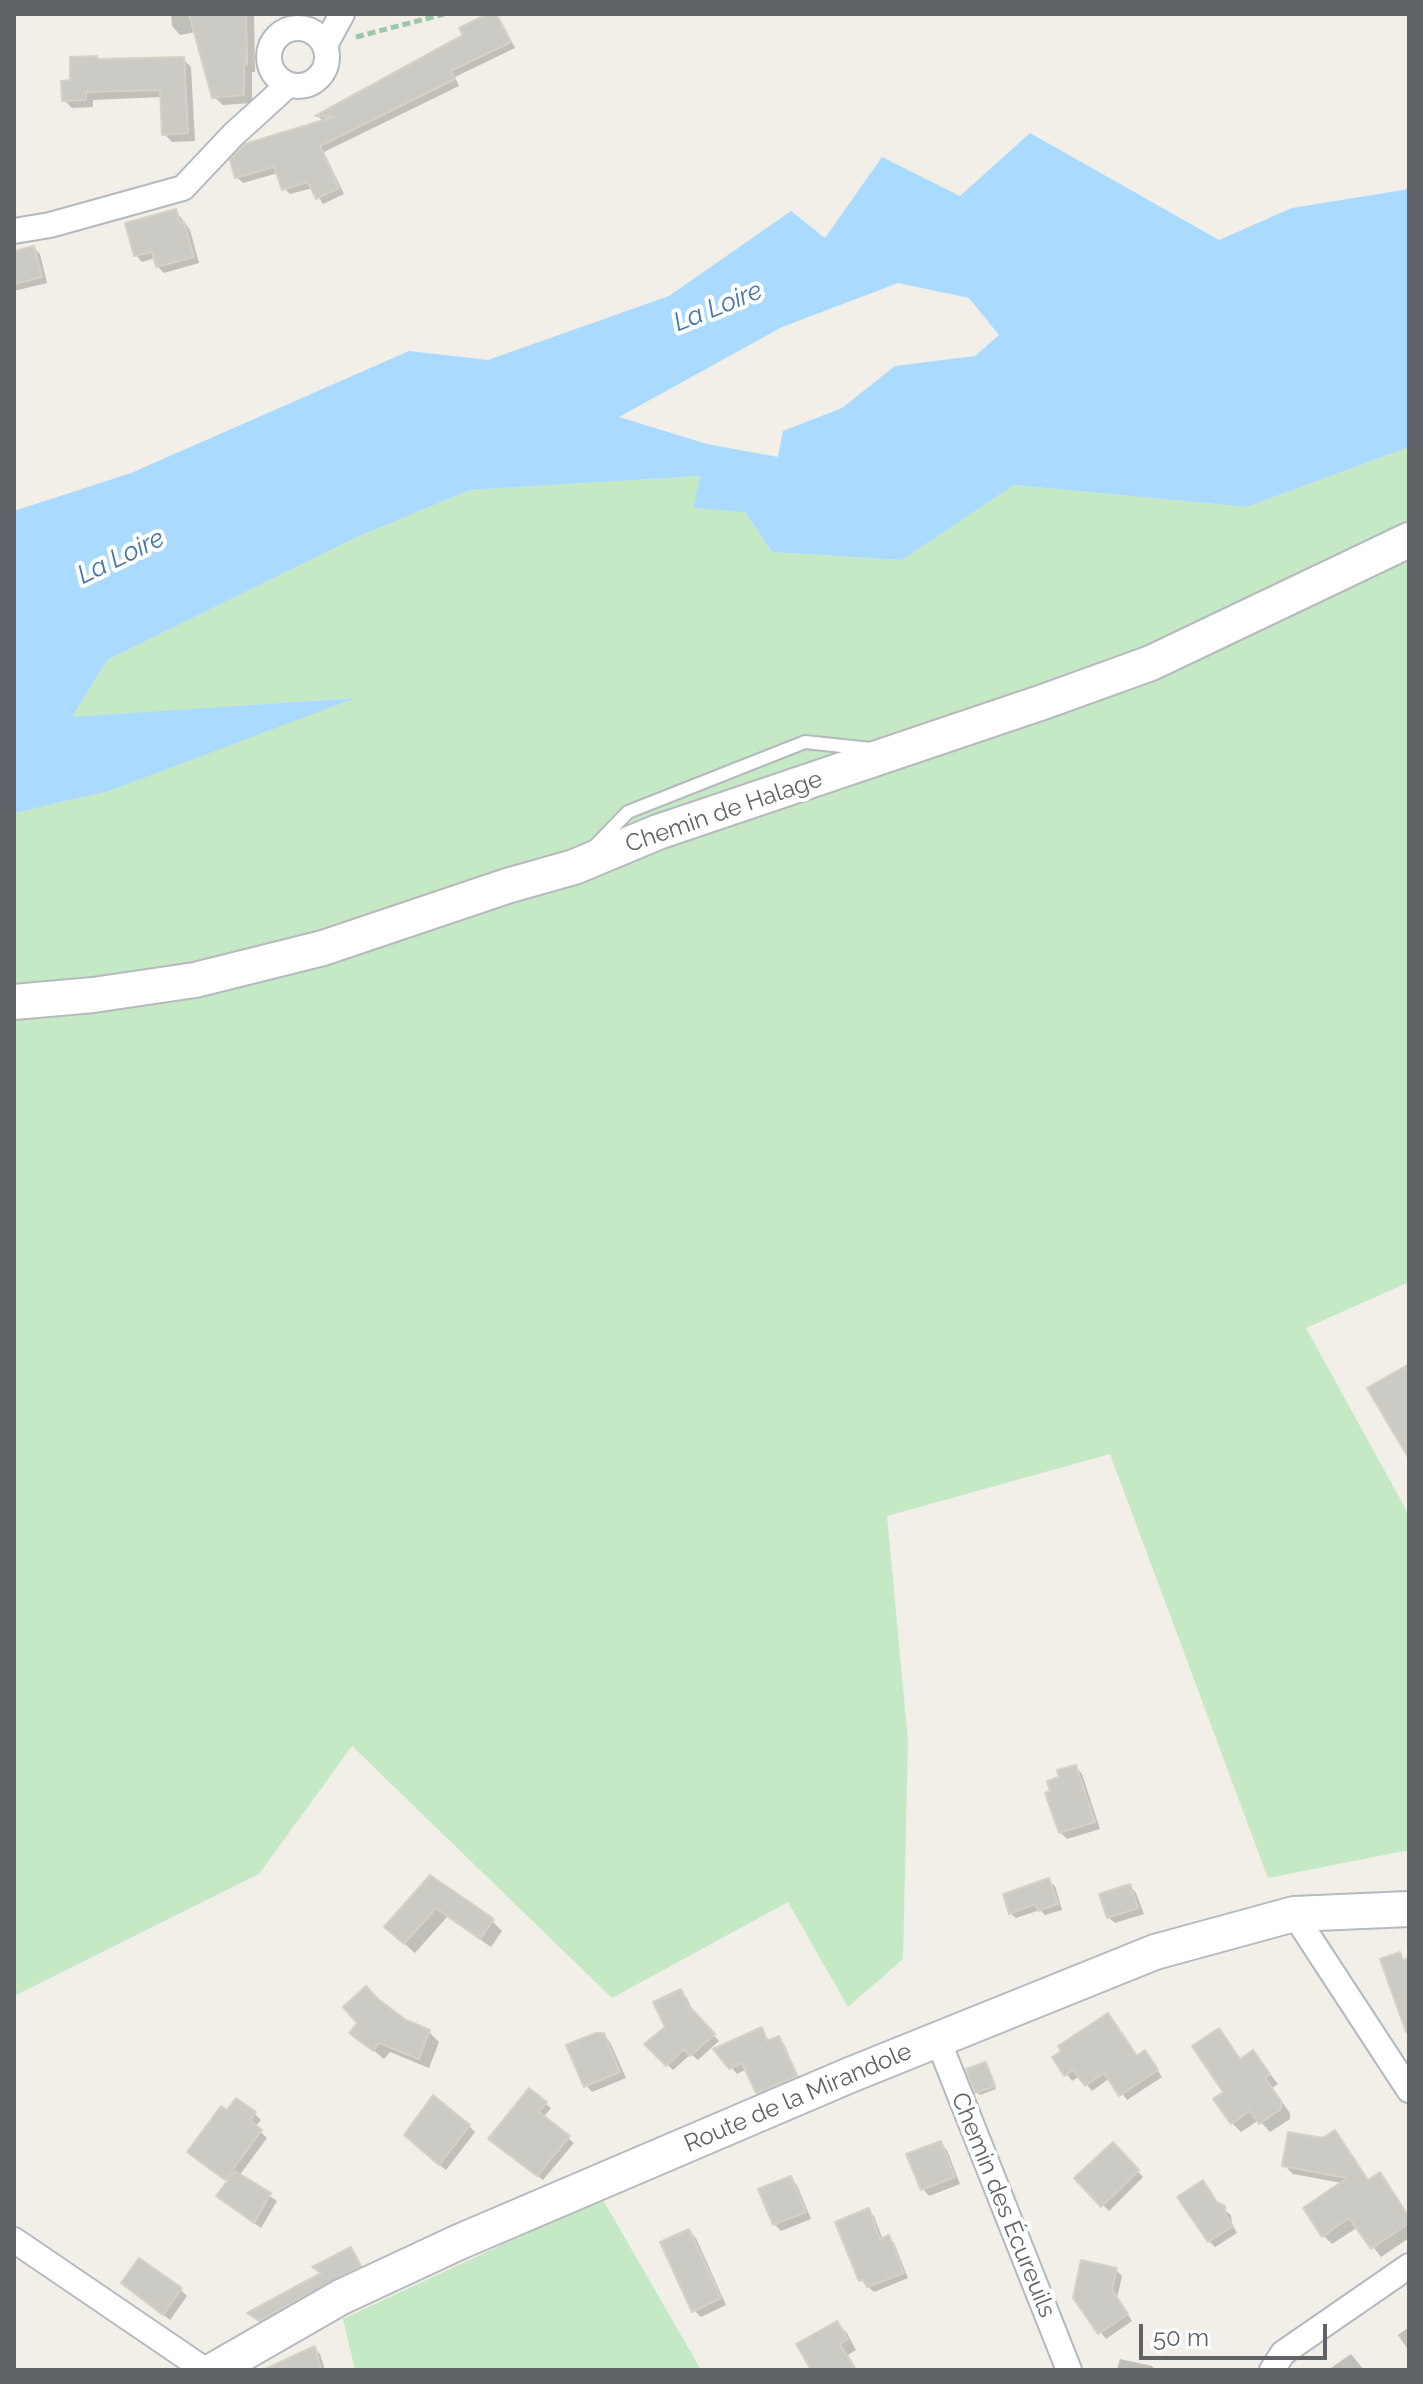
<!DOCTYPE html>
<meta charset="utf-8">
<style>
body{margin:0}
#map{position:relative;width:1423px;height:2384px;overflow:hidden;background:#f1efe8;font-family:Raleway,sans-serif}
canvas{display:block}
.frame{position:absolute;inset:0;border:16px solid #5f6368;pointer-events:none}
.scale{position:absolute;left:1139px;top:2324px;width:188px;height:36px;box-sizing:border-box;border:4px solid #5f6368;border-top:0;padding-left:10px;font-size:24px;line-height:28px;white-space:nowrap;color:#5f6368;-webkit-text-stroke:6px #fff;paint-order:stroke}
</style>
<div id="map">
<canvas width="1423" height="2384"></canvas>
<div class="frame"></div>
<div class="scale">50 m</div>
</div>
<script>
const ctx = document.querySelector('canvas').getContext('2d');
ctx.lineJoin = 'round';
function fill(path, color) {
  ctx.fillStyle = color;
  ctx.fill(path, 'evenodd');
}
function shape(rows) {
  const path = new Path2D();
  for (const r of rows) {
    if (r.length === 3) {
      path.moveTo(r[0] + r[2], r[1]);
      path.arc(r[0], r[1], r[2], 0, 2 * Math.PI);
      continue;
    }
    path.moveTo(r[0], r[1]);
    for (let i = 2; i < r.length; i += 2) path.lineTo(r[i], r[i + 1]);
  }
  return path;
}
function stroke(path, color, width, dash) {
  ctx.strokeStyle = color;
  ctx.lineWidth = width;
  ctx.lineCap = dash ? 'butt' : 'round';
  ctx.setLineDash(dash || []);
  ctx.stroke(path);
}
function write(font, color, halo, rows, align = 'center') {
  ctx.font = font + ' Raleway,sans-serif';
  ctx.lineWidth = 8;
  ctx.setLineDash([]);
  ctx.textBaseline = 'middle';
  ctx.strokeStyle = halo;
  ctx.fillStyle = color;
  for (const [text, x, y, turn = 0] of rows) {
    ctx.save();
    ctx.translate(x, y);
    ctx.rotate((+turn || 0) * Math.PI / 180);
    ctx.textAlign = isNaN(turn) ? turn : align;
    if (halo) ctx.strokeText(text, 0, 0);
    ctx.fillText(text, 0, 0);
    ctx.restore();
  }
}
fill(shape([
 [1409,447,1409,1282,1306,1328,1409,1515,1409,1850,1268,1878,1110,1454,887,1516,908,1741,903,1959,848,2007,788,1902,612,1998,352,1746,259,1874,14,1996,14,813,109,791,351,698,71,718,107,660,355,538,470,490,702,476,745,512,772,552,902,560,1014,485,1247,507],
 [602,2198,701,2370,355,2370,343,2319]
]), '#c5e8c5');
fill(shape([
 [1030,133,1219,240,1292,208,1409,189,1409,447,1247,507,1014,485,902,560,772,552,745,512,693,508,701,476,470,490,355,538,107,660,72,717,355,698,109,791,14,813,14,511,131,473,409,351,488,360,669,296,791,211,825,238,882,157,960,196],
 [898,283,969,298,999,335,975,356,895,366,842,408,783,431,778,457,707,444,619,417,782,327]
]), '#aadaff');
fill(shape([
 [171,14,254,14,255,72,252,72,252,103,223,105,214,97,196,32,180,35,172,26],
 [492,14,500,19,515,48,455,77,459,86,324,152,344,194,323,204,313,188,290,194,284,188,278,173,243,183,237,177,324,122,318,116,465,36],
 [183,59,191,67,195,141,172,142,164,134,162,97,93,100,93,107,72,108,64,100,63,82],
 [176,211,190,230,199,263,164,273,157,266,155,258,142,262,136,255],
 [34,248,40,254,47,283,14,291,14,253],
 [1076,1767,1082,1774,1100,1829,1067,1839,1060,1832,1062,1779],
 [430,1878,492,1921,502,1931,491,1947,447,1917,415,1953,397,1937],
 [1049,1881,1055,1886,1062,1910,1045,1915,1040,1910,1016,1918,1010,1913],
 [1130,1886,1136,1893,1144,1914,1115,1923,1108,1917],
 [681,1992,687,1998,694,2014,719,2041,698,2060,691,2054,673,2070,647,2045,667,2028],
 [381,2004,405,2022,429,2032,439,2042,429,2068,390,2052,384,2059,352,2033],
 [761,2030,770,2042,778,2038,784,2044,801,2082,764,2098,758,2092,747,2069,737,2074,731,2067],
 [1219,2030,1242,2060,1253,2053,1278,2084,1272,2088,1290,2113,1290,2119,1270,2132,1259,2120,1241,2132,1232,2123],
 [603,2035,610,2042,626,2078,592,2092,586,2085],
 [1138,2057,1150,2059,1162,2077,1127,2100,1110,2078,1092,2091,1080,2076,1072,2081,1054,2058],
 [986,2064,996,2089,980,2095,977,2092],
 [545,2103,551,2108,543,2118,574,2143,543,2180,497,2145],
 [228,2113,255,2114,261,2120,255,2127,267,2138,239,2176,277,2201,261,2228,225,2202,229,2182,196,2158],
 [469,2126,475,2132,446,2170,426,2154],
 [1335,2133,1370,2182,1380,2175,1409,2215,1409,2238,1381,2257,1358,2227,1332,2244,1323,2235,1342,2183,1293,2174,1284,2165],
 [940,2143,947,2150,960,2184,929,2196,923,2189],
 [1113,2145,1143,2177,1109,2211,1077,2178],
 [790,2178,797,2185,811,2219,781,2231,774,2224],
 [1209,2189,1219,2206,1231,2215,1232,2224,1237,2233,1215,2247,1209,2241],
 [868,2211,874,2216,883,2240,889,2237,894,2243,908,2278,874,2292,860,2279],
 [689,2231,696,2238,726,2305,701,2317,694,2310],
 [351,2249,366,2273,267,2327,256,2319,323,2274],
 [1116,2270,1122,2276,1117,2298,1132,2321,1106,2339,1075,2297],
 [181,2290,187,2296,170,2320,139,2296],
 [837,2323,847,2333,856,2350,848,2355,857,2370,813,2370],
 [1409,2327,1409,2351,1398,2335],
 [314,2348,320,2354,325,2370,267,2370],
 [1351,2354,1364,2370,1328,2370],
 [1120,2359,1152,2366,1156,2370,1117,2370]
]), '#0003');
const building = shape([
 [189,14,246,14,247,65,244,65,244,95,212,98,189,14],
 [488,14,496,14,511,42,451,71,455,79,320,146,339,188,316,199,308,182,282,190,274,167,235,178,230,160,245,144,333,117,315,116,463,35,459,28,488,14],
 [97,56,97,59,184,57,188,133,162,135,160,90,86,92,86,100,62,101,61,81,70,80,70,57,97,56],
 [176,209,180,223,184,222,194,257,156,267,152,252,134,256,125,223,176,209],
 [34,246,42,277,14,284,14,251,34,246],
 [1409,1364,1409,1459,1367,1388,1409,1364],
 [1076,1765,1095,1822,1059,1833,1045,1793,1050,1791,1047,1781,1059,1777,1057,1770,1076,1765],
 [430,1875,494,1919,480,1939,436,1908,404,1944,384,1927,430,1875],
 [1049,1878,1058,1904,1038,1911,1035,1904,1009,1914,1003,1894,1049,1878],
 [1130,1884,1138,1908,1107,1918,1099,1894,1130,1884],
 [1400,1952,1403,1960,1409,1958,1409,2032,1406,2032,1380,1959,1400,1952],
 [366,1986,378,1999,406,2020,430,2030,419,2059,379,2043,373,2051,349,2033,357,2023,343,2007,366,1986],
 [681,1989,688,2005,715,2034,690,2056,684,2049,666,2066,644,2044,665,2027,653,2002,681,1989],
 [1108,2013,1137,2056,1145,2050,1158,2070,1119,2096,1104,2073,1085,2086,1073,2070,1064,2076,1052,2057,1061,2051,1058,2046,1108,2013],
 [762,2027,767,2041,779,2036,797,2076,756,2093,742,2063,729,2069,713,2049,762,2027],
 [1219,2028,1240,2059,1253,2050,1270,2074,1265,2078,1281,2101,1281,2109,1259,2124,1250,2111,1231,2124,1213,2099,1223,2092,1192,2046,1219,2028],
 [596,2033,604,2033,620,2072,584,2087,566,2045,596,2033],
 [986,2062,995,2086,975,2093,966,2069,986,2062],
 [529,2088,547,2102,539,2112,570,2136,537,2176,488,2139,529,2088],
 [433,2095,470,2125,439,2165,404,2135,433,2095],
 [236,2098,256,2112,250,2120,262,2130,225,2180,187,2152,221,2106,227,2110,236,2098],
 [1335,2130,1368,2180,1380,2172,1409,2217,1409,2223,1371,2249,1349,2218,1322,2237,1303,2208,1347,2178,1282,2166,1288,2132,1323,2138,1335,2130],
 [941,2141,955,2177,921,2190,906,2154,941,2141],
 [1113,2142,1139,2170,1101,2207,1074,2178,1113,2142],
 [235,2171,271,2193,254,2223,216,2196,235,2171],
 [791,2176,806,2212,773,2225,758,2189,791,2176],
 [1203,2180,1217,2202,1225,2206,1226,2216,1233,2226,1208,2242,1177,2197,1203,2180],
 [869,2208,880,2239,889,2235,904,2273,867,2287,863,2279,859,2281,835,2222,869,2208],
 [689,2229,721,2298,692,2312,660,2242,689,2229],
 [351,2247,361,2266,259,2321,247,2313,321,2273,312,2267,351,2247],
 [139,2258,182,2288,163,2315,121,2283,139,2258],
 [1081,2260,1117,2268,1112,2290,1128,2314,1098,2334,1073,2298,1081,2260],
 [837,2321,848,2339,840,2344,855,2370,811,2370,796,2344,837,2321],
 [315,2346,321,2370,263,2370,315,2346]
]);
fill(building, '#cccac5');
stroke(building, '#d6d1c6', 2);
const lane = shape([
 [594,847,628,812,805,742,871,749]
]);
const street = shape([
 [298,57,29],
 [325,45,342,14],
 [14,231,50,225,183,188,233,135,288,85],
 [1294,1914,1409,2090],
 [938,2040,1069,2370],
 [14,2240,205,2370],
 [1272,2370,1283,2353,1409,2266]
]);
const secondary = shape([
 [14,1002,93,995,195,980,323,948,507,886,574,867,658,832,1043,702,1151,663,1409,540],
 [214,2370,341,2297,459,2242,850,2075,1155,1952,1294,1914,1409,1909]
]);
stroke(lane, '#b5b8bc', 16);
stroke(street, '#b5b8bc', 28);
stroke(secondary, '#b6babf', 38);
stroke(shape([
 [356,37,444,14]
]), '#9cc7a9', 5, [8, 4]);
stroke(lane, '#fff', 12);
stroke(street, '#fff', 24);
stroke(secondary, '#fff', 34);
write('24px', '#5f6368', '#fff', [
 ["Chemin de Halage",724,812,-19],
 ["Route de la Mirandole",798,2098,-23],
 ["Chemin des Écureuils",1003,2205,68]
]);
write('italic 26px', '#4174aa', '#fff', [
 ["La Loire",718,307,-22],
 ["La Loire",121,557,-26]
]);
</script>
